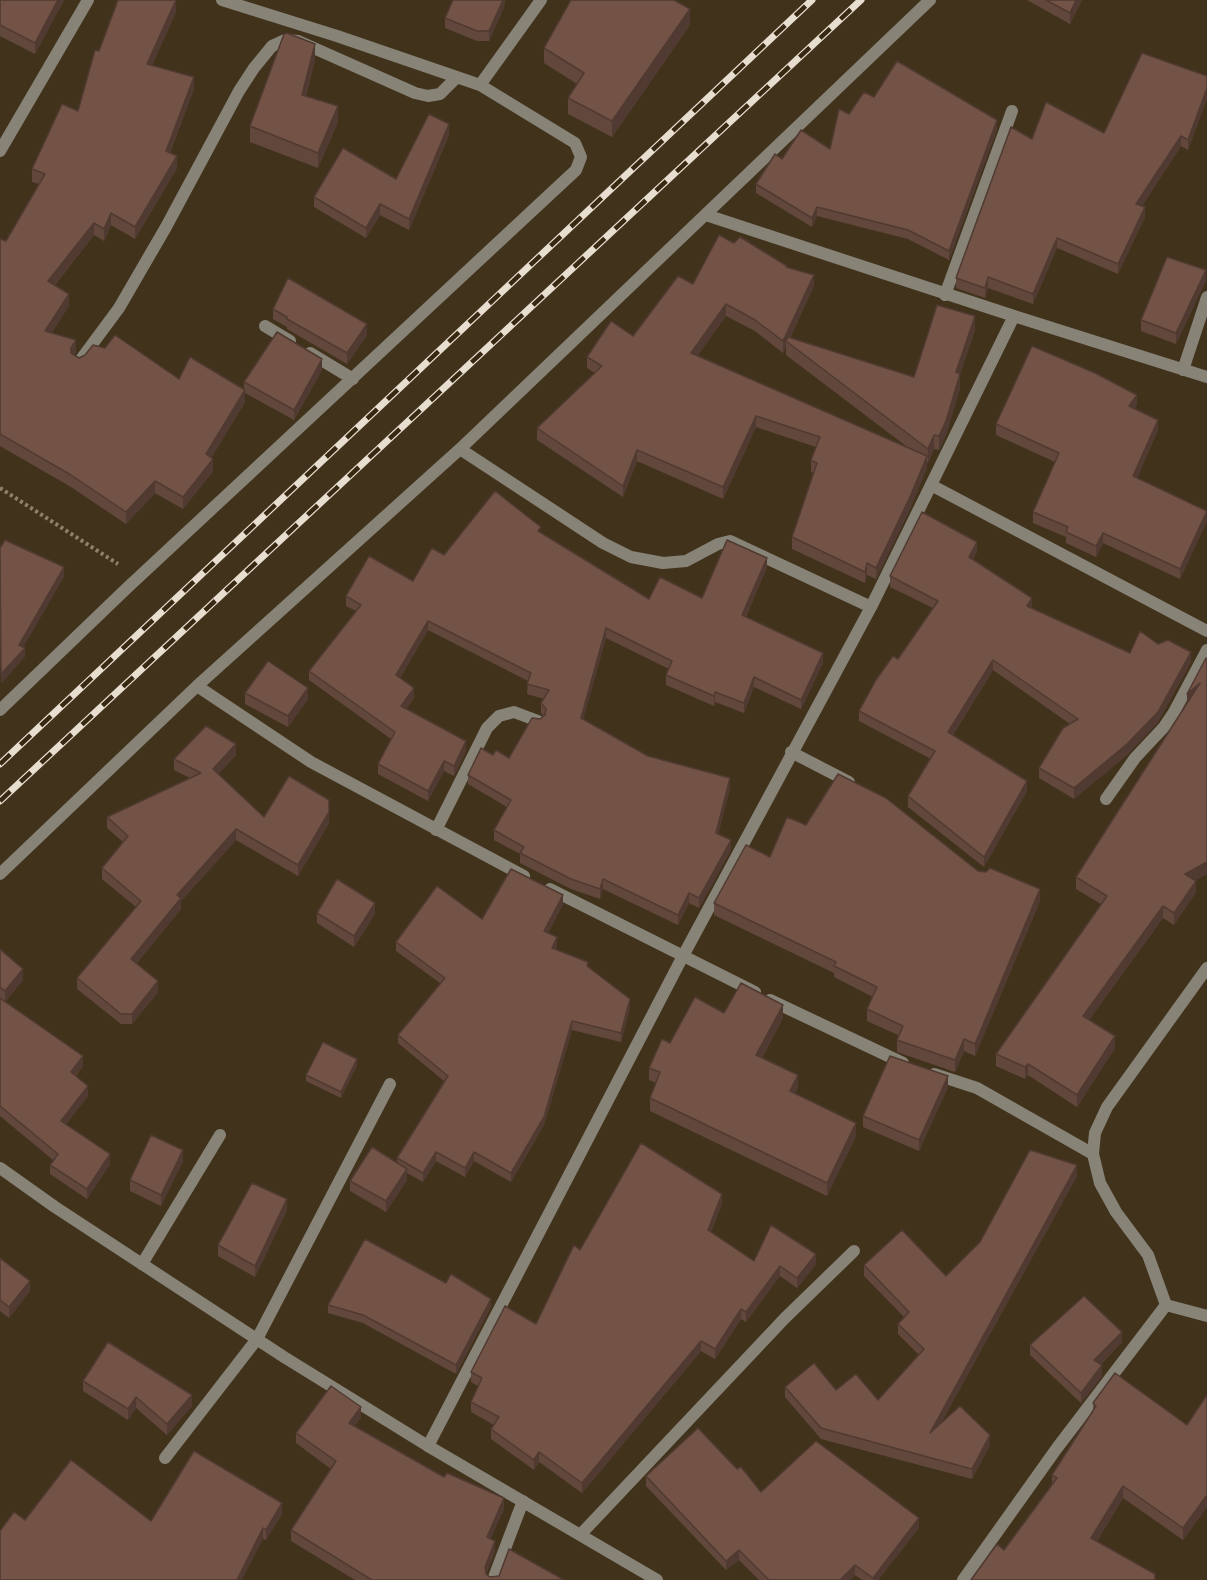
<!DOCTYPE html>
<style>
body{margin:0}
canvas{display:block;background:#41321c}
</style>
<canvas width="1207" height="1580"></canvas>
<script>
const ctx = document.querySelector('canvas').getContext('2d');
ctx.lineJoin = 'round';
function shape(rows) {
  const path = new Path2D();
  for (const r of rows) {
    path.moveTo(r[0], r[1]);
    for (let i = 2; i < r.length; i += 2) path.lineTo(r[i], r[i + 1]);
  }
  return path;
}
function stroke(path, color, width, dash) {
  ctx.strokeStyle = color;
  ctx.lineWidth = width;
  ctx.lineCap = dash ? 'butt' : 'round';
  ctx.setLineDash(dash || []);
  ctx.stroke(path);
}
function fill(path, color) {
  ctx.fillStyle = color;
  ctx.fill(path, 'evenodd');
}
stroke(shape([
 [0,488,118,564]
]), '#8e816e', 4, [3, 3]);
stroke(shape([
 [265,326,290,341],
 [310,353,353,379]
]), '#878377', 12);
stroke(shape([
 [480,85,541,0],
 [0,151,88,0],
 [706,215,1014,316],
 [945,295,1012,111],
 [79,362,119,308,166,227,239,91,254,68,272,46,285,40,298,41,415,93,428,96,440,94,457,77],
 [1183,370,1207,297],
 [460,449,603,543,631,557,663,563,686,561,718,544,730,541,871,607],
 [931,485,1207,631],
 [197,686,311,762,524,876],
 [0,710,127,588,576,170,581,157,575,143,480,85,337,36,222,0],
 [791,752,849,782],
 [1106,799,1135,758,1164,727,1174,712,1207,650],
 [436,830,487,728,499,716,514,712,538,721],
 [0,874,197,686,460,449,930,0],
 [550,889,755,992],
 [1207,968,1107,1107,1095,1133,1093,1154,1100,1183,1116,1212,1148,1255,1166,1305,1207,1316],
 [770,1000,903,1063],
 [934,1074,977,1088,1093,1154],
 [142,1264,220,1135],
 [428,1446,683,956,871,607,1014,316,1207,377],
 [165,1458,257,1339,390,1084],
 [581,1534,785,1318,854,1251],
 [493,1580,523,1501],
 [963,1580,1057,1448,1166,1305]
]), '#878377', 12);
stroke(shape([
 [0,1168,55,1207,284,1357,428,1446,657,1580]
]), '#878377', 12);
const rail = shape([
 [0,764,812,0],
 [0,801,861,0]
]);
stroke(rail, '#e8ded0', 7);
stroke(rail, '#372812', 4.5, [14]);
fill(shape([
 [0,0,64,0,35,54,0,36],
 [453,0,505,0,504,7,489,41,477,41,445,28,445,18],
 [1027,0,1082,0,1070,24],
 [176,12,152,65,194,89,170,153,177,168,135,239,111,225,104,241,94,235,55,285,69,306,51,333,76,352,74,355,79,358,179,379,244,390,244,382,322,370,294,420,245,393,245,402,211,458,213,471,183,509,155,493,126,524,71,487,0,446,0,239,6,241,39,184,32,182,32,169,78,111,99,51],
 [690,25,612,137,568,114,568,98,577,84,544,63,544,48],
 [315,60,306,96,338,122,318,168,250,142,250,126],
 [1207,76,1207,98,1188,150,1181,146,1142,206,1145,217,1118,274,1057,248,1033,304,988,288,985,298,956,288,956,278,1032,139,1104,133],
 [874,97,997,129,949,260,908,239,817,216,812,227,756,193,756,184,782,159,830,149,849,114],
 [449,135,409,230,380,215,366,238,314,207,314,197,396,179],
 [734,243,787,267,814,286,790,338,914,377,975,330,960,374,960,388,946,435,939,450,934,449,928,463,927,462,927,468,910,509,876,579,867,575,865,583,792,549,792,537,813,473,811,472,811,460,816,447,756,427,723,499,637,461,623,497,537,440,537,428,595,373,587,368,587,357,633,336,693,284],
 [726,316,755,331,783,353,786,346,786,355,910,449,697,356],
 [1206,280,1176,344,1141,331,1141,320],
 [273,309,367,335,347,364,287,329,287,327,273,319],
 [1137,405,1135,408,1158,430,1137,478,1207,521,1180,579,1103,543,1096,557,1066,543,1066,537,1033,523,1033,512,1055,462,996,435,996,424],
 [541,534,649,599,702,598,767,567,746,617,823,663,801,709,754,687,744,713,715,702,714,706,666,685,666,675,669,669,606,638,583,719,648,756,730,788,718,834,731,850,699,908,689,903,678,925,603,889,600,899,571,889,520,863,520,854,494,840,494,830,507,807,468,784,468,775,493,755,509,758,540,719,543,716,541,713,541,703,544,699,527,694,528,681,428,630,400,678,414,698,406,709,466,751,454,776,444,771,428,801,378,774,378,764,391,739,309,680,309,671,356,611,346,606,346,596,413,581,444,555],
 [977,552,973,559,1032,608,1130,653,1158,644,1191,662,1158,722,1127,755,1074,799,1039,778,1039,768,1070,724,993,670,953,735,1027,791,984,867,908,807,908,796,931,759,859,721,859,711,898,659,933,608,890,587,890,576],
 [1207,659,1207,874,1195,880,1196,892,1174,925,1163,918,1089,1020,1115,1048,1077,1107,1028,1075,1025,1079,996,1066,996,1054,1101,904,1076,889,1076,877,1187,704],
 [245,693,308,699,288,727,245,704],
 [236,755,218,774,264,817,329,823,298,876,236,840,181,901,181,909,136,964,158,992,132,1024,121,1024,77,989,77,978,136,907,102,879,102,868,123,842,107,828,107,817,190,778,174,770,174,759],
 [806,825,978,871,1040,901,975,1056,964,1051,955,1072,897,1052,897,1040,898,1035,867,1021,867,1009,873,997,834,977,834,973,714,915,714,903],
 [563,904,548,933,557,946,556,949,588,967,630,1008,621,1042,572,1030,544,1125,511,1182,474,1161,465,1177,436,1161,423,1182,407,1173,407,1180,386,1212,350,1191,350,1181,397,1163,397,1158,444,1081,398,1043,398,1035,440,983,396,951,396,942,482,919],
 [317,913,375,914,354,947,317,923],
 [0,949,23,980,5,1002,83,1066,76,1076,88,1096,66,1124,110,1164,87,1199,50,1174,50,1165,53,1160,0,1116],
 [724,1013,783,1018,762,1058,798,1088,795,1093,856,1136,827,1196,650,1111,650,1098,656,1083,649,1080,649,1068,670,1043],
 [357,1065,341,1098,306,1081,306,1075],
 [948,1087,919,1151,863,1127,863,1116],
 [183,1161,161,1206,130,1191,130,1180],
 [1077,1176,941,1423,990,1445,972,1479,821,1439,785,1397,785,1387,836,1390,878,1400,919,1355,898,1334,898,1324,904,1317,864,1276,864,1265,946,1276],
 [722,1204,711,1232,754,1261,816,1264,797,1288,780,1276,746,1322,741,1319,715,1359,701,1351,582,1493,539,1462,534,1470,491,1439,491,1429,494,1425,471,1412,471,1402,478,1386,471,1382,471,1372,536,1324,580,1250],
 [287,1210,255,1277,218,1256,218,1245],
 [0,1258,30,1291,9,1318,0,1311],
 [446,1283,491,1307,456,1374,363,1323,328,1313,328,1305],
 [1122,1342,1101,1364,1102,1376,1081,1403,1030,1355,1030,1345],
 [83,1381,192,1406,167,1435,136,1408,128,1420,83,1391],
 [1207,1395,1207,1507,1183,1540,1123,1498,1097,1541,1004,1550,1052,1485,1052,1475,1093,1412,1093,1403,1187,1425],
 [361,1418,354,1426,444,1477,504,1509,490,1539,495,1552,486,1574,490,1577,564,1580,355,1580,291,1541,291,1530,331,1469,296,1443,296,1433],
 [737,1469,761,1492,919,1528,878,1580,862,1580,855,1575,850,1580,759,1580,739,1560,726,1570,646,1486,646,1476],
 [282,1514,266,1540,263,1539,25,1520,151,1521]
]), '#62473c');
fill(shape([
 [58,0,64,0,35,54,35,43],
 [176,0,176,12,147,76,147,64],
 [503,0,505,0,504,7,489,41,489,31],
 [1076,0,1082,0,1070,24,1070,13],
 [690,9,690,25,612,137,612,121],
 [315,44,315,60,302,110,302,95],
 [194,77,194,89,166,163,166,151],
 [1207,88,1207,98,1188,150,1188,140],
 [338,106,338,122,318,168,318,153],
 [997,120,997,129,949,260,949,251],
 [449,124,449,135,409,230,409,219],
 [1181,136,1181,146,1136,215,1136,204],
 [177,156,177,168,135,239,135,227],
 [380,204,380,215,366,238,366,228],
 [817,207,817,216,812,227,812,218],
 [1145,207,1145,217,1118,274,1118,264],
 [111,213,111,225,104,241,104,229],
 [94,223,94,235,48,293,48,281],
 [1057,238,1057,248,1033,304,1033,294],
 [1206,270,1206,280,1176,344,1176,333],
 [814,275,814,286,788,342,786,341,786,346,783,353,783,341],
 [988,277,988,288,985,298,985,288],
 [69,294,69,306,45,344,45,331],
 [726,304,726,316,691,365,691,353],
 [975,316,975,330,956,386,956,372],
 [367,324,367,335,347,364,347,353],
 [76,340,76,352,71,360,71,348],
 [322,359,322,370,294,420,294,410],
 [960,374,960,388,946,435,939,450,939,436],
 [245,390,245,402,206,466,206,454],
 [1137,395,1137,405,1129,416,1129,406],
 [756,416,756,427,723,499,723,487],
 [1158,420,1158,430,1133,487,1133,476],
 [934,435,934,449,928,463,928,449],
 [637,450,637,461,623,497,623,486],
 [927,456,927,468,910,509,876,579,876,568],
 [213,459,213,471,183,509,183,497],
 [155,481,155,493,126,524,126,512],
 [1207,511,1207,521,1180,579,1180,569],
 [1103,533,1103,543,1096,557,1096,546],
 [977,542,977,552,969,567,969,557],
 [767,558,767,567,742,625,742,615],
 [867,563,867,575,865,583,865,572],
 [64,567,64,577,20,653,25,648,25,657,1,684,1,674,19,645],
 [1032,598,1032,608,1027,616,1027,606],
 [428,621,428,630,396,685,396,675],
 [606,628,606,638,581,728,581,718],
 [1191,652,1191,662,1158,722,1127,755,1074,799,1074,788],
 [823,653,823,663,801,709,801,700],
 [993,660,993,670,948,742,948,732],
 [754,677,754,687,744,713,744,703],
 [1200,683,1187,706,1187,694],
 [308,688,308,699,288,727,288,716],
 [414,688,414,698,401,716,401,706],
 [715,692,715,702,714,706,714,696],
 [466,741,466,751,454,776,454,766],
 [236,744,236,755,213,780,213,769],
 [444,761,444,771,428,801,428,791],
 [730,778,730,788,716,843,716,833],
 [1027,781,1027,791,984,867,984,857],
 [329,812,329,823,298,876,298,865],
 [236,829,236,840,181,901,181,909,131,970,131,959,177,895],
 [731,840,731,850,699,908,699,898],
 [1207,862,1207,874,1185,886,1185,874],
 [603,879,603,889,600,899,600,889],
 [1196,881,1196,892,1174,925,1174,913],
 [1040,889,1040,901,975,1056,975,1044],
 [689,893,689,903,678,925,678,915],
 [563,895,563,904,544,940,544,931],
 [375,903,375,914,354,947,354,936],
 [1163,906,1163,918,1083,1028,1083,1016],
 [557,937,557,946,552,957,552,948],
 [23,969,23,980,5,1002,5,991],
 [158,981,158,992,132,1024,132,1014],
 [630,999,630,1008,621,1042,621,1033],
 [783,1005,783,1018,756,1068,756,1055],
 [572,1021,572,1030,544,1125,511,1182,511,1173],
 [1115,1036,1115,1048,1077,1107,1077,1095],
 [964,1039,964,1051,955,1072,955,1060],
 [83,1056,83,1066,71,1081,71,1072],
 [357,1059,357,1065,341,1098,341,1092],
 [1028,1064,1028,1075,1025,1079,1025,1067],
 [798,1075,798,1088,790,1104,790,1091],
 [948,1076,948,1087,919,1151,919,1140],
 [88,1086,88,1096,61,1131,61,1121],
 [856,1123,856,1136,827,1196,827,1183],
 [183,1150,183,1161,161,1206,161,1195],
 [436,1152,436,1161,423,1182,423,1173],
 [474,1152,474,1161,465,1177,465,1168],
 [110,1154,110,1164,87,1199,87,1189],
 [1077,1165,1077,1176,930,1443,930,1433],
 [407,1169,407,1180,386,1212,386,1201],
 [722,1194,722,1204,708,1240,708,1230],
 [287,1199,287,1210,255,1277,255,1266],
 [816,1254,816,1264,797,1288,797,1278],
 [780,1266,780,1276,746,1322,746,1312],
 [30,1281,30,1291,9,1318,9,1307],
 [491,1299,491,1307,456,1374,456,1365],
 [741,1309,741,1319,715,1359,715,1349],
 [1122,1332,1122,1342,1094,1370,1094,1360],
 [701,1341,701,1351,582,1493,582,1483],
 [1102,1365,1102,1376,1081,1403,1081,1393],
 [192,1395,192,1406,167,1435,167,1424],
 [136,1397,136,1408,128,1420,128,1409],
 [361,1407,361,1418,349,1433,349,1423],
 [990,1435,990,1445,972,1479,972,1469],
 [539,1452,539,1462,534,1470,534,1460],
 [1123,1486,1123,1498,1091,1550,1091,1538],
 [1207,1495,1207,1507,1183,1540,1183,1528],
 [504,1498,504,1509,487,1547,487,1537],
 [282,1503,282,1514,266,1540,266,1530],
 [919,1518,919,1528,878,1580,873,1580,873,1578],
 [263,1528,263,1539,242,1580,237,1580],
 [495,1541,495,1552,485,1578,485,1567],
 [739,1550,739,1560,726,1570,726,1561],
 [855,1565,855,1575,850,1580,840,1580]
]), '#503a31');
const building = shape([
 [0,0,58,0,35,43,0,25,0,0],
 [118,0,176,0,147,64,194,77,166,151,177,156,135,227,111,213,104,229,94,223,48,281,69,294,45,331,76,340,71,348,71,353,79,358,85,355,93,345,105,348,115,335,179,379,190,357,245,390,206,454,213,459,183,497,155,481,126,512,71,475,0,434,0,239,6,241,45,174,32,169,62,104,78,111,95,50,99,51,118,0],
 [453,0,503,0,489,31,477,31,445,18,453,0],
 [571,0,674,0,690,9,612,121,568,98,584,73,544,48,571,0],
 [1046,0,1076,0,1070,13,1046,0],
 [287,33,315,44,302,95,338,106,318,153,250,126,284,34,287,33],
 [1142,53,1207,76,1207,88,1188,140,1181,136,1136,204,1145,207,1118,264,1057,238,1033,294,988,277,985,288,956,278,1011,127,1032,139,1046,102,1104,133,1142,53],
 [897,61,997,120,949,251,908,230,817,207,812,218,756,184,775,154,782,159,801,130,830,149,839,109,849,114,864,92,874,97,897,61],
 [429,114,449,124,409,219,380,204,366,228,314,197,343,148,396,179,429,114],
 [719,235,734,243,740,237,787,266,786,267,814,275,783,341,755,320,726,304,691,353,927,456,910,497,876,568,867,563,865,572,792,537,817,463,811,460,820,437,756,416,723,487,637,450,623,486,537,428,602,366,587,357,611,321,633,336,678,276,693,284,719,235],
 [1167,257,1206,270,1176,333,1141,320,1167,257],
 [288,278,367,324,347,353,287,319,287,317,273,309,288,278],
 [937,305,975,316,956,372,960,374,946,421,939,436,934,435,928,449,786,341,788,337,914,377,937,305],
 [277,332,322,359,294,410,244,382,277,332],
 [1032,346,1095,373,1137,395,1129,406,1158,420,1133,476,1207,511,1180,569,1103,533,1096,546,1066,532,1068,527,1033,512,1059,453,996,424,1032,346],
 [495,491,541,527,538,531,649,599,660,577,702,598,727,540,767,558,742,615,823,653,801,700,754,677,744,703,715,692,714,696,666,675,672,661,606,628,581,718,648,756,730,778,716,833,731,840,699,898,689,893,678,915,603,879,600,889,571,879,520,853,524,847,494,830,511,800,468,775,481,748,493,755,496,750,509,758,532,718,540,719,545,715,546,709,541,703,549,690,527,684,531,673,428,621,396,675,414,688,401,706,466,741,454,766,444,761,428,791,378,764,395,732,309,671,361,605,346,596,369,556,413,581,432,548,444,555,495,491],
 [922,512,977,542,969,557,1032,598,1027,606,1130,653,1140,631,1158,644,1168,640,1191,652,1158,712,1127,744,1074,788,1039,768,1063,728,1078,719,993,660,948,732,1027,781,984,857,908,796,935,751,859,711,876,680,893,656,898,659,938,601,890,576,922,512],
 [5,540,64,567,19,645,25,648,1,674,0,548,5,540],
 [1206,658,1207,659,1207,862,1185,874,1196,881,1174,913,1163,906,1083,1016,1115,1036,1077,1095,1028,1064,1025,1067,996,1054,1107,896,1076,877,1200,683,1187,694,1206,658],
 [268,661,308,688,288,716,245,693,268,661],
 [206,726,236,744,213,769,264,817,289,776,329,800,329,812,298,865,236,829,177,895,181,898,131,959,158,981,132,1014,121,1014,77,978,141,901,102,868,128,836,107,817,201,773,174,759,206,726],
 [838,774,886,798,978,871,986,872,990,868,1040,889,975,1044,964,1039,955,1060,897,1040,903,1026,867,1009,877,987,834,966,836,962,714,903,746,845,770,857,787,817,806,825,838,774],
 [511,869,563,895,544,931,557,937,552,948,588,962,587,966,630,999,621,1033,572,1021,544,1117,511,1173,474,1152,465,1168,436,1152,423,1173,397,1158,448,1076,398,1035,445,978,396,942,437,886,482,919,511,869],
 [337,879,375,903,354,936,317,913,337,879],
 [0,949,23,969,5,991,0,987,0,949],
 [741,983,783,1005,756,1055,798,1075,790,1091,856,1123,827,1183,650,1098,660,1072,649,1068,662,1039,670,1043,695,997,724,1013,741,983],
 [0,998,83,1056,71,1072,88,1086,61,1121,110,1154,87,1189,50,1165,58,1154,0,1106,0,998],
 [323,1042,357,1059,341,1092,306,1075,323,1042],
 [890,1056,948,1076,919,1140,863,1116,890,1056],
 [151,1135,183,1150,161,1195,130,1180,151,1135],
 [641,1143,722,1194,708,1230,754,1261,771,1225,816,1254,797,1278,780,1266,746,1312,741,1309,715,1349,701,1341,582,1483,539,1452,534,1460,491,1429,499,1417,471,1402,482,1378,471,1372,505,1306,536,1324,574,1245,580,1250,641,1143],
 [372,1147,407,1169,386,1201,350,1181,372,1147],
 [1030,1150,1077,1165,930,1433,960,1406,990,1435,972,1469,821,1428,785,1387,814,1363,836,1390,856,1374,878,1400,924,1349,898,1324,909,1312,864,1265,902,1230,946,1276,980,1242,1030,1150],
 [252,1183,287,1199,255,1266,218,1245,252,1183],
 [365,1239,446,1283,451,1274,491,1299,456,1365,363,1315,328,1305,365,1239],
 [0,1258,30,1281,9,1307,0,1300,0,1258],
 [1084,1296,1122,1332,1094,1360,1102,1365,1081,1393,1030,1345,1084,1296],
 [108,1342,192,1395,167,1424,136,1397,128,1409,83,1381,108,1342],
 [1115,1373,1187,1425,1207,1395,1207,1495,1183,1528,1123,1486,1091,1538,1155,1574,1155,1580,971,1580,997,1544,1004,1550,1057,1478,1052,1475,1096,1406,1093,1403,1115,1373],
 [331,1386,361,1407,349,1423,444,1477,447,1473,504,1498,487,1537,495,1541,485,1567,486,1574,490,1577,499,1576,509,1549,564,1580,372,1580,291,1530,336,1461,296,1433,331,1386],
 [698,1428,737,1469,741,1467,761,1492,816,1441,919,1518,873,1578,855,1565,840,1580,769,1580,739,1550,726,1561,646,1476,698,1428],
 [194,1451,282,1503,266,1530,263,1528,237,1580,0,1580,0,1531,14,1512,25,1520,71,1460,151,1521,194,1451]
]);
fill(building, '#725346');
stroke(building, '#503a31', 1.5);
</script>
